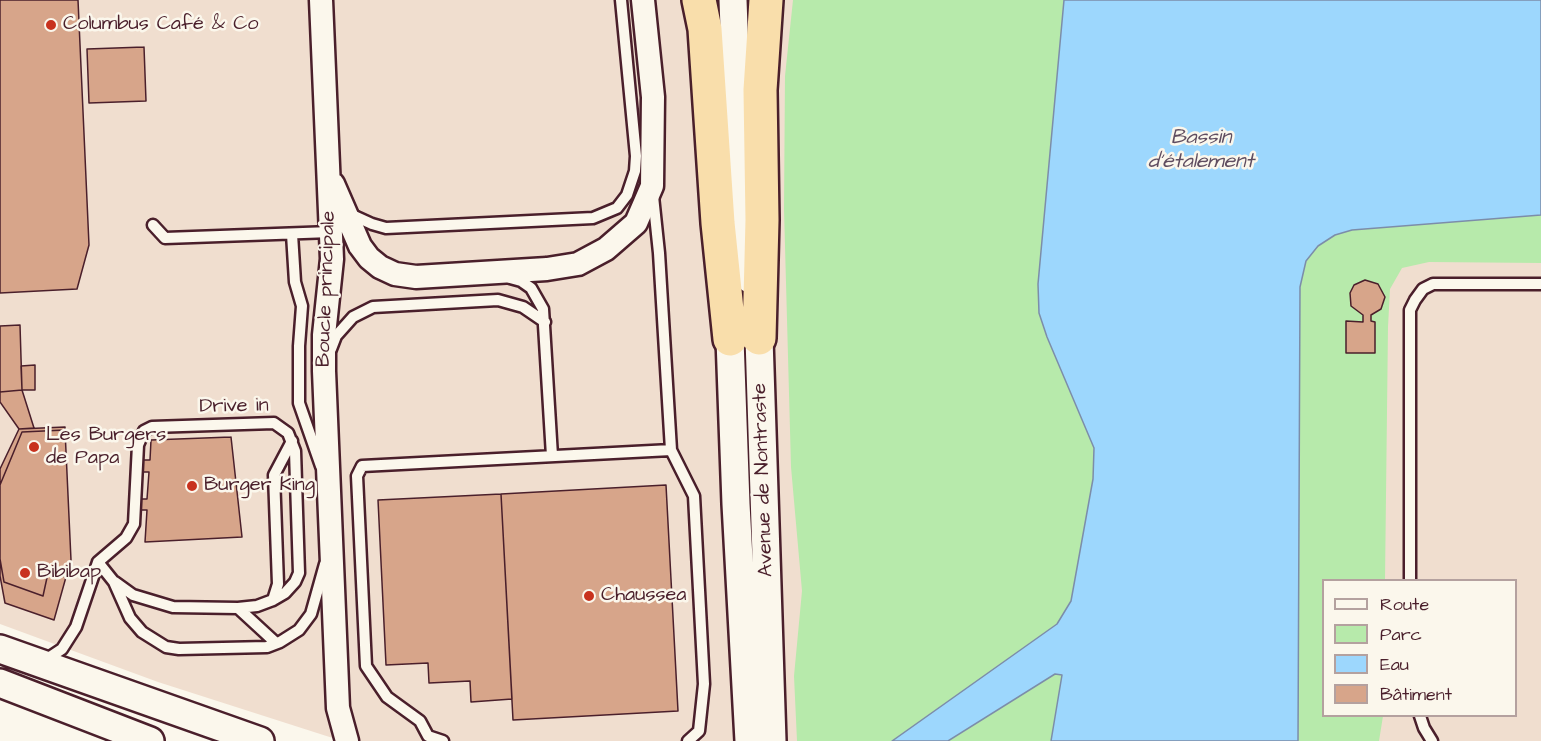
<!DOCTYPE html>
<meta charset="utf-8">
<style>
body{margin:0}
#map{position:relative;width:1541px;height:741px;overflow:hidden;background:#fbf7ec;font-family:"Architects Daughter",sans-serif}
canvas{display:block}
.legend{position:absolute;left:1322px;top:579px;width:195px;height:138px;box-sizing:border-box;background:#fbf7ec;border:2px solid #b4a19f;margin:0;padding:8px 10px;list-style:none;font-size:18px;color:#4a1f2b}
.legend li{display:flex;align-items:center;gap:12px;height:30px}
.legend b{width:30px;border:2px solid #b4a19f}
</style>
<div id="map">
<canvas width="1541" height="741"></canvas>
<ul class="legend">
<li><b style="height:8px;background:#fbf7ec"></b>Route</li>
<li><b style="height:16px;background:#b7eaab"></b>Parc</li>
<li><b style="height:16px;background:#9dd7fd"></b>Eau</li>
<li><b style="height:16px;background:#d7a58a"></b>Bâtiment</li>
</ul>
</div>
<script>
const ctx = document.querySelector('canvas').getContext('2d');
ctx.lineJoin = 'round';
function fill(path, color) {
  ctx.fillStyle = color;
  ctx.fill(path, 'evenodd');
}
function shape(rows) {
  const path = new Path2D();
  for (const r of rows) {
    path.moveTo(r[0], r[1]);
    for (let i = 2; i < r.length; i += 2) path.lineTo(r[i], r[i + 1]);
  }
  return path;
}
function stroke(path, color, width, dash) {
  ctx.strokeStyle = color;
  ctx.lineWidth = width;
  ctx.lineCap = dash ? 'butt' : 'round';
  ctx.setLineDash(dash || []);
  ctx.stroke(path);
}
function write(font, color, halo, rows, align = 'center') {
  ctx.font = font + ' "Architects Daughter",sans-serif';
  ctx.lineWidth = 5;
  ctx.setLineDash([]);
  ctx.textBaseline = 'middle';
  ctx.strokeStyle = halo;
  ctx.fillStyle = color;
  for (const [text, x, y, turn = 0] of rows) {
    ctx.save();
    ctx.translate(x, y);
    ctx.rotate((+turn || 0) * Math.PI / 180);
    ctx.textAlign = isNaN(turn) ? turn : align;
    if (halo) ctx.strokeText(text, 0, 0);
    ctx.fillText(text, 0, 0);
    ctx.restore();
  }
}
fill(shape([
 [0,0,1541,0,1541,741,342,741,158,682,0,624],
 [1324,580,1516,580,1516,716,1324,716]
]), '#f0decf');
fill(shape([
 [793,0,1064,0,1038,284,1039,313,1047,337,1094,448,1093,479,1071,601,1057,624,892,741,797,741,794,676,802,591,791,467,784,209,785,76],
 [1541,215,1541,263,1429,262,1402,268,1390,289,1388,327,1385,580,1324,580,1324,716,1383,716,1379,741,1298,741,1300,287,1306,261,1318,246,1335,234,1352,230],
 [1054,674,1062,675,1051,741,948,741]
]), '#b7eaab');
const water = shape([
 [1064,0,1541,0,1541,215,1352,230,1335,235,1318,246,1306,261,1300,287,1298,741,1051,741,1062,675,1055,674,948,741,892,741,1057,624,1071,601,1093,479,1094,448,1047,337,1039,313,1038,284,1064,0]
]);
fill(water, '#9dd7fd');
stroke(water, '#7c8da9', 1.5);
const building = shape([
 [0,0,78,0,89,245,77,289,0,293,0,0],
 [144,47,146,101,89,103,87,49,144,47],
 [1365,280,1378,284,1385,297,1381,309,1371,315,1371,321,1375,322,1375,353,1346,353,1346,321,1363,322,1363,315,1351,306,1350,293,1354,285,1365,280],
 [20,325,22,390,0,392,0,326,20,325],
 [35,365,35,390,22,390,21,366,35,365],
 [22,390,34,428,19,429,0,402,0,392,22,390],
 [65,427,65,430,22,432,0,485,0,469,19,429,65,427],
 [65,430,71,560,66,577,48,573,43,596,4,582,0,559,0,485,22,432,65,430],
 [231,437,242,537,145,542,147,510,141,510,140,499,147,499,149,472,142,472,141,460,150,460,151,440,231,437],
 [666,485,678,711,513,720,501,494,666,485],
 [501,494,512,699,471,702,470,681,429,683,428,663,386,665,378,500,501,494],
 [0,559,4,582,43,596,48,573,66,577,54,620,5,603,0,576,0,559]
]);
fill(building, '#d7a58a');
stroke(building, '#4a1f2b', 1.5);
const service = shape([
 [653,196,659,253,671,450,694,496,704,684,699,731,688,741],
 [350,214,372,224,386,228,593,218,617,208,627,195,635,171,636,156,621,0],
 [153,225,165,238,331,232],
 [292,234,295,282,302,306,299,346,299,403,321,466],
 [510,278,521,281,531,288,543,309,552,456],
 [331,349,336,336,353,317,373,307,498,300,523,307,545,322],
 [98,562,126,538,134,524,138,445,144,431,152,427,274,423,288,433,295,451,299,573,295,582,285,593,273,600,257,606,238,608],
 [98,562,114,582,130,618,142,632,166,647,179,649,267,647,280,642,299,630,311,614,325,564],
 [1410,580,1410,310,1415,300,1423,289,1433,284,1541,284],
 [115,582,133,595,173,607,238,608,276,643],
 [273,600,278,584,274,475,292,441],
 [44,661,62,649,76,627,98,562],
 [1420,716,1424,728,1432,741],
 [443,741,428,736,420,721,387,697,366,666,357,476,362,466,671,450]
]);
const minor = shape([
 [321,0,332,259,324,335,324,371,338,708,347,741],
 [333,184,360,246,369,258,380,267,395,274,416,277,547,269,578,264,606,249,636,223,652,186,653,97,643,0]
]);
const tertiary = shape([
 [733,0,741,221,750,279],
 [731,320,730,339,736,504,749,741],
 [756,320,759,338,772,741],
 [0,649,260,741],
 [0,683,150,741]
]);
const trunk = shape([
 [699,0,705,29,718,223,730,339],
 [759,338,762,220,760,90,766,0]
]);
stroke(service, '#4a1f2b', 15);
stroke(minor, '#4a1f2b', 27);
stroke(tertiary, '#4a1f2b', 32);
stroke(trunk, '#4a1f2b', 38);
stroke(service, '#fbf7ec', 10);
stroke(minor, '#fbf7ec', 22);
stroke(tertiary, '#fbf7ec', 27);
stroke(trunk, '#f9deab', 33);
for (const [x, y, r, color] of [
 [51,25,6,"#c8321e"],
 [34,447,6,"#c8321e"],
 [192,486,6,"#c8321e"],
 [25,573,6,"#c8321e"],
 [589,596,6,"#c8321e"]
]) {
  const dot = new Path2D();
  dot.arc(x, y, r, 0, 2 * Math.PI);
  ctx.fillStyle = color;
  ctx.fill(dot);
  stroke(dot, '#fbf7ec', 2);
}
write('20px', '#4a1f2b', '#fbf7ec', [
 ["Columbus Café & Co",63,25],
 ["Les Burgers",46,436],
 ["de Papa",46,459],
 ["Burger King",204,486],
 ["Bibibap",37,573],
 ["Chaussea",601,596]
], 'left');
write('20px', '#4a1f2b', '#fbf7ec', [
 ["Boucle principale",327,289,-88],
 ["Drive in",234,407,-1],
 ["Avenue de Nontraste",764,480,-92]
]);
write('italic 21px', '#5f4d60', '#fbf7ec', [
 ["Bassin",1201,139],
 ["d'étalement",1201,163]
]);
</script>
